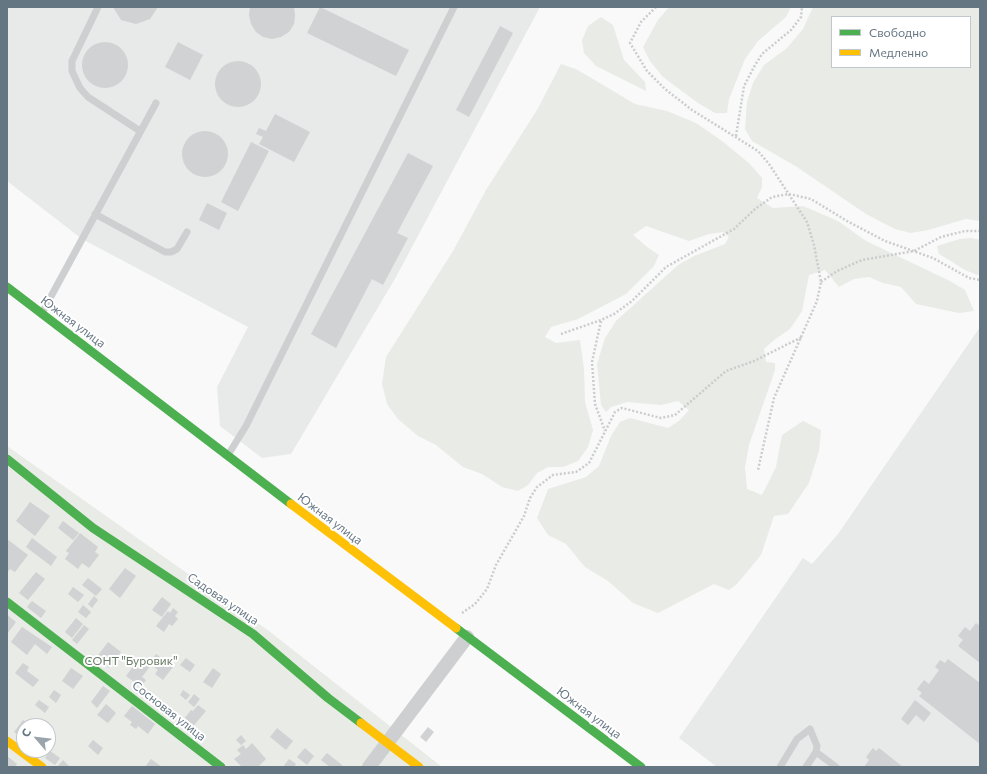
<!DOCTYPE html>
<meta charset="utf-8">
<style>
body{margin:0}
#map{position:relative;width:987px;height:774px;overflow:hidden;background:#f9f9f9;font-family:Commissioner,sans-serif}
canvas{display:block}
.frame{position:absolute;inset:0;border:8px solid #657683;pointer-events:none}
.legend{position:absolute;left:831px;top:16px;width:140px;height:52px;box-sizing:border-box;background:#fff;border:1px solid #c1c8cd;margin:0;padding:5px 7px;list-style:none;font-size:12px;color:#657683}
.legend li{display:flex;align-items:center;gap:8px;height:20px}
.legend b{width:20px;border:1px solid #c1c8cd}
.north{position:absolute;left:16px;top:718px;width:40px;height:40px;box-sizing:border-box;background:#fff;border:1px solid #c1c8cd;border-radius:50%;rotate:298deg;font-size:11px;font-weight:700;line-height:16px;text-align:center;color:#657683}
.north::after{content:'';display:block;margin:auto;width:14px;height:18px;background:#99a4ac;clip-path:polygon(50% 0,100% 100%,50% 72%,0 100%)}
</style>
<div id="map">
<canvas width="987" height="774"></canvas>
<div class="frame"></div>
<ul class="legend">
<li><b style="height:5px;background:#4caf50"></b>Свободно</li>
<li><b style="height:5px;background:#ffc107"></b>Медленно</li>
</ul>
<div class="north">С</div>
</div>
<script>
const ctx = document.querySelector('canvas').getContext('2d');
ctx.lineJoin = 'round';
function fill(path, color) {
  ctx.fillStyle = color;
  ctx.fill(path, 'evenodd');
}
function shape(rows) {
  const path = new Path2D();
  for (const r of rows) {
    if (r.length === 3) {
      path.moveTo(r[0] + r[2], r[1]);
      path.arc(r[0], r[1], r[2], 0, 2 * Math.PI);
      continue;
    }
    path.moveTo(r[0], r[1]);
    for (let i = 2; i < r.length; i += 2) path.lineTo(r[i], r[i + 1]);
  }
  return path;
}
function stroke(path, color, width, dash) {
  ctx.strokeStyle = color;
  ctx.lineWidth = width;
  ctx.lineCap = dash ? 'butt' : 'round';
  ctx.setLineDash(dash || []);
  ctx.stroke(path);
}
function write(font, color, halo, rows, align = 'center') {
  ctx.font = font + ' Commissioner,sans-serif';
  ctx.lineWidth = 4;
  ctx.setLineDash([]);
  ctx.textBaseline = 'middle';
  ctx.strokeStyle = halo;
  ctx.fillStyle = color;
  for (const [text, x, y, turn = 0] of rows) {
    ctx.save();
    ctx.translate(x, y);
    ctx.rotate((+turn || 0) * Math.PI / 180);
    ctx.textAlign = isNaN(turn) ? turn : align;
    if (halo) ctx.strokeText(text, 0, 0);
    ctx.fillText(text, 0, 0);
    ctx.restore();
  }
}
fill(shape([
 [7,7,540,7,396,277,291,454,262,458,220,426,217,387,248,327,82,239,7,181],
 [980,327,980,767,717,767,679,738,803,558,812,564,838,534]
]), '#e8e9e9');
fill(shape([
 [669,7,791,7,786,17,758,41,745,59,729,99,727,113,715,113,698,103,663,77,650,61,643,47,658,20],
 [813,7,980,7,980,221,966,219,928,230,911,233,895,229,866,214,797,167,752,141,745,129,747,102,753,83,764,65,787,48,803,29],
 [832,17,970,17,970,67,832,67],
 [601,17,613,25,624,60,645,82,646,91,596,66,584,53,582,40,588,26],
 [561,64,576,69,635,104,667,111,696,123,722,141,749,163,762,178,762,187,757,198,773,208,803,206,838,221,866,241,950,281,965,290,974,311,959,313,916,304,901,287,883,283,869,277,854,279,839,287,825,270,809,275,802,311,790,329,774,340,764,349,766,362,775,363,775,370,749,445,745,467,747,489,762,495,776,467,782,435,803,421,821,430,819,451,809,483,788,514,774,516,761,555,737,584,729,590,714,584,658,613,633,603,608,581,585,567,566,544,548,535,537,518,548,489,586,477,599,466,611,436,620,422,630,418,668,428,679,421,689,410,678,401,661,405,627,402,611,407,606,412,601,405,597,364,605,338,616,321,678,265,694,256,725,244,729,237,723,232,709,234,689,241,646,226,633,235,647,247,659,255,654,266,626,294,578,319,551,327,545,337,556,343,580,340,584,369,585,402,593,430,588,447,578,461,563,467,548,467,537,473,528,485,518,491,502,487,482,474,463,467,436,445,418,436,398,419,387,404,382,384,386,357,453,251,486,190,537,110],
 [971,238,980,240,980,274,977,275,965,270,939,254,937,246,960,239],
 [7,446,269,631,442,767,7,767],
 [24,726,48,726,48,750,24,750]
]), '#e8ebe6');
fill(shape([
 [113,7,158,7,150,19,136,24,121,20],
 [250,7,294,7,295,15,294,24,289,32,281,37,272,39,263,37,256,32,251,24,249,15],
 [320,7,409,50,396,76,307,33],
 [500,26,513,33,469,117,456,110],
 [105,65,23],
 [178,42,203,55,190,80,165,67],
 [238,84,23],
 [275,114,310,132,294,162,259,144,263,137,256,134,259,128,266,131],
 [205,154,23],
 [251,142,269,151,238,211,221,202],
 [408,153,433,166,397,233,408,238,383,285,372,279,336,348,311,334],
 [207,203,227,213,219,230,199,220],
 [30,502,50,516,35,536,16,521],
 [63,521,79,533,73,540,58,528],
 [80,533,98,547,95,552,99,555,89,568,82,563,78,569,65,559,69,553,66,551],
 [32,538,57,557,51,566,26,547],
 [7,539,28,555,15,572,10,569,7,573],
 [125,568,136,576,120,598,109,589],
 [36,572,45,579,28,600,19,593],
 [88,578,102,589,96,596,82,585],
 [73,587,84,595,78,602,68,594],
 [94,596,98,600,92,608,88,604],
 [162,597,171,604,162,617,152,610],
 [32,601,46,611,41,618,27,607],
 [83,605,91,612,86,618,78,612],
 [173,608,178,612,175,616,178,619,172,626,169,624,164,632,156,626,168,611,170,613],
 [7,615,16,622,7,634],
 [76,618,83,624,72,638,65,632],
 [976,623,980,626,980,663,958,646,963,640,958,636,965,627,970,631],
 [84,625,89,629,77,644,72,640],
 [22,627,52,647,47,654,35,644,27,655,11,642],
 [108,642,121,652,109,668,96,658],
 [156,654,173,667,163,680,155,674,158,670,151,665,142,677,146,680,141,687,126,676,140,657,149,664],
 [186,658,195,665,190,672,180,665],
 [948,659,980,683,980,744,919,696,922,693,917,689,924,680,929,684,939,670,935,667,940,660,945,663],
 [23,663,29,667,27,671,39,680,33,687,15,673],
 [71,668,83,676,73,689,62,681],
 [213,668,221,674,212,688,203,682],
 [103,686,110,691,97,708,91,702],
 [54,690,61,695,56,703,49,697],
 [183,690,190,695,186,700,180,695],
 [194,694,200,699,194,707,188,702],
 [39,700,49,707,45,713,35,705],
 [915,700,931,713,924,722,916,715,908,725,901,719],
 [106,704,116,713,108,723,97,715],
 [198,705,206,711,190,730,181,723,191,710,193,711],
 [132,706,155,724,148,734,138,726,136,729,130,725,132,722,124,716],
 [23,720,30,726,24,726,24,739,14,732],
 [428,727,434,732,426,742,420,737],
 [277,728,293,741,286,750,270,737],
 [241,735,246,741,241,745,236,740],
 [93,740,103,748,98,755,88,746],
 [252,743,266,759,258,767,242,767,234,759,241,754,237,750,243,745,246,749],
 [305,748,314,756,307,765,297,757],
 [873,748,876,751,879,748,903,767,864,767,869,760,866,757],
 [50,751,60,758,55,765,45,758],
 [327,753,342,765,341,767,330,767,321,760],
 [7,756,17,764,15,767,7,767],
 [151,759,162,767,145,767],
 [289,759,296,764,294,767,283,767],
 [63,760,69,766,68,767,58,766]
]), '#d0d2d3');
stroke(shape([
 [656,7,641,22,630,43,647,71,665,89,692,110,758,151,769,164,807,222,814,245,821,282,817,301,774,398,758,470],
 [736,136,744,86,754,67,762,54,791,30,801,17,802,7],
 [821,282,837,271,862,260,914,251,941,237,965,231,980,231],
 [601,321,592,362,595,404,605,431],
 [561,334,601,320,614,314,632,301,666,267,734,229,755,209,772,197,789,194,811,199,847,221,885,241,933,258,969,278,980,280],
 [462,613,475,604,487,589,496,565,524,516,530,498,537,487,553,475,576,472,589,463,615,412,622,408,661,418,675,415,726,371,754,361,802,337]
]), '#cbcccd', 2.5, [2, 2]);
stroke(shape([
 [98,7,72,61,72,71,80,88,88,97,140,131],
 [95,214,165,252,171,252,177,249,187,232],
 [42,313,156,103],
 [228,455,246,426,454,7],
 [816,752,836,767],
 [780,767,797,739,810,729,817,746,816,752,806,767]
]), '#cecfd0', 7);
stroke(shape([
 [369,767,467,637]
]), '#cecfd0', 14);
stroke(shape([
 [7,287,291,504],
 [7,459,93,528,253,634,328,698,361,723],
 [7,602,221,767],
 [456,628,641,767]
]), '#4caf50', 9);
stroke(shape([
 [291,504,456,628],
 [361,723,419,767],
 [7,741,42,767]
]), '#ffc107', 9);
write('12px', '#657683', '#fff', [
 ["Южная улица",73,322,37],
 ["Южная улица",330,519,37],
 ["Садовая улица",223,599,34],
 ["Сосновая улица",169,711,38],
 ["Южная улица",589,713,37]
]);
write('12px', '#687a64', '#fff', [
 ["СОНТ \"Буровик\"",131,661]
]);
</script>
